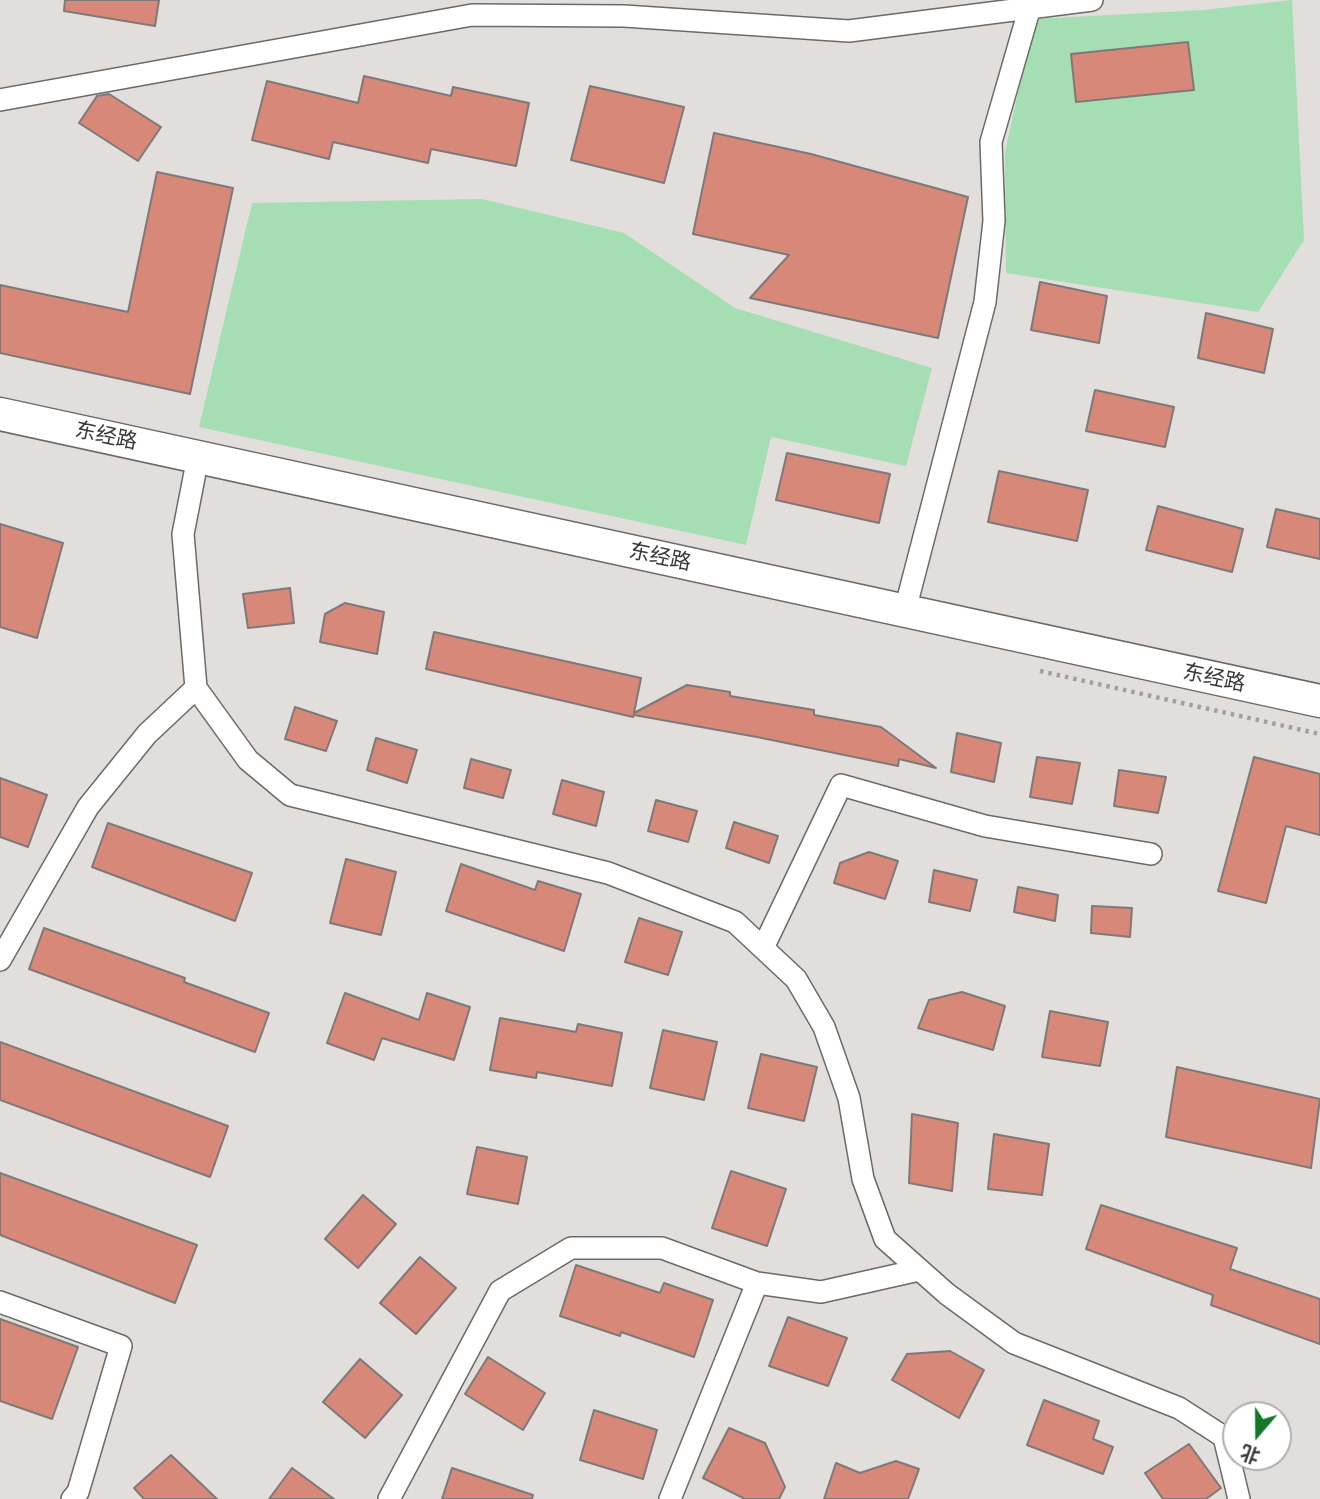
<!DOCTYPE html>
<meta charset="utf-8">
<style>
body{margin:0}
#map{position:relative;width:1320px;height:1499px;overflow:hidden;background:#e2dedc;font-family:Signika,"Noto Sans SC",sans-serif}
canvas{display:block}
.north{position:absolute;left:1222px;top:1401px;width:70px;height:70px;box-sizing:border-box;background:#fff;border:2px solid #afafaf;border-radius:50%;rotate:200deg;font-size:19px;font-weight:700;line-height:28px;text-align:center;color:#383736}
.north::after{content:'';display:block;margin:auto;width:24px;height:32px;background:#14782a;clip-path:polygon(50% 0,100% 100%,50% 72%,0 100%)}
</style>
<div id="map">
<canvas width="1320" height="1499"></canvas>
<div class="north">北</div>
</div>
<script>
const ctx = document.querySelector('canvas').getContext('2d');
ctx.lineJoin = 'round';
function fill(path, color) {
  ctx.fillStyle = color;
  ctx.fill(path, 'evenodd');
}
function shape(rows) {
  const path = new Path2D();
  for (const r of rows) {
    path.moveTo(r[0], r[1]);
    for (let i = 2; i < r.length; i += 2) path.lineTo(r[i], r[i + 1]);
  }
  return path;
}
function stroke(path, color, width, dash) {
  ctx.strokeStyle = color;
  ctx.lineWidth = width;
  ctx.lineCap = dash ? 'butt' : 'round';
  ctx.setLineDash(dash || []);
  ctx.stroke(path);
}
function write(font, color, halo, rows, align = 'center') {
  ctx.font = font + ' Signika,"Noto Sans SC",sans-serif';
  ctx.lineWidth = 5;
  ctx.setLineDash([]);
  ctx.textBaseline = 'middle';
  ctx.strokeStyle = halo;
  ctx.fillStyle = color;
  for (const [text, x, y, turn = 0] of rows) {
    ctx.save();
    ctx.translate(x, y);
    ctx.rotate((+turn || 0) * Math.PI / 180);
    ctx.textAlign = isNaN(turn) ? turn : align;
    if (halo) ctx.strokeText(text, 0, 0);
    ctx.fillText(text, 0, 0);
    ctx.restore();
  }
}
fill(shape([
 [1292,0,1304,240,1258,312,1006,273,1005,152,1034,19,1203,10],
 [482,199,624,233,735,308,932,368,906,466,771,437,746,545,199,427,252,203]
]), '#a5deb2');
const building = shape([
 [65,0,159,0,155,26,64,11,65,0],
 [1188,42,1194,90,1076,102,1071,54,1188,42],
 [364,76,451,96,453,87,529,103,516,166,431,149,428,163,333,142,329,159,252,140,267,81,358,103,364,76],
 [590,86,684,107,664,183,571,160,590,86],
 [109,94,161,127,138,161,79,123,97,96,109,94],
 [714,133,811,154,968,197,938,338,750,298,789,255,693,234,714,133],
 [157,172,233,188,190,394,0,353,0,285,128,312,157,172],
 [1040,282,1107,296,1099,343,1031,330,1040,282],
 [1206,313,1273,329,1264,373,1198,358,1206,313],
 [1095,390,1174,407,1165,447,1086,431,1095,390],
 [787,453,890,474,879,523,776,500,787,453],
 [999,471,1088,490,1077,541,988,522,999,471],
 [1158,506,1243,529,1232,572,1146,550,1158,506],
 [1276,509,1320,519,1320,559,1267,547,1276,509],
 [0,524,63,543,37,638,0,627,0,524],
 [290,588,294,623,248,628,243,594,290,588],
 [345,603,384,612,377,654,320,642,325,614,345,603],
 [434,632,641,678,634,713,687,685,730,692,730,696,814,710,814,715,881,727,936,768,899,759,898,766,757,737,634,715,633,717,426,669,434,632],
 [295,707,337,721,326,751,285,739,295,707],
 [957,733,1001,743,994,782,951,772,957,733],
 [376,738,417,750,407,783,367,770,376,738],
 [1037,757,1080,763,1072,804,1030,797,1037,757],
 [1254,757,1320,774,1320,835,1286,826,1266,903,1218,891,1254,757],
 [471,759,511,770,503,798,464,788,471,759],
 [1119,770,1166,777,1158,813,1114,806,1119,770],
 [0,778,47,795,28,847,0,837,0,778],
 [562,780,604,792,596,826,553,814,562,780],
 [656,800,697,811,688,842,648,831,656,800],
 [734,822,778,836,769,863,726,848,734,822],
 [108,823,252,873,235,921,92,867,108,823],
 [869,852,898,861,885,899,834,883,840,863,869,852],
 [346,859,396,872,381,935,330,923,346,859],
 [461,864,535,890,538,881,581,894,564,951,446,911,461,864],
 [934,870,977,880,970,911,929,902,934,870],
 [1018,887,1058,895,1055,921,1014,912,1018,887],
 [1092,906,1132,908,1130,937,1091,933,1092,906],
 [639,918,682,932,668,975,625,962,639,918],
 [44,928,185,978,184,982,269,1013,255,1052,29,969,44,928],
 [962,992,1005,1006,993,1050,918,1028,929,1000,962,992],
 [345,993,419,1020,427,993,470,1007,454,1060,382,1038,374,1060,327,1043,345,993],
 [1050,1011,1108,1022,1100,1066,1042,1057,1050,1011],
 [500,1018,576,1032,578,1024,622,1033,612,1086,537,1072,536,1078,490,1070,500,1018],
 [663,1030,717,1042,704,1100,650,1088,663,1030],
 [0,1042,228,1126,210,1177,0,1100,0,1042],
 [761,1054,817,1067,804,1121,748,1108,761,1054],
 [1177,1067,1320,1099,1311,1168,1166,1137,1177,1067],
 [912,1114,958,1123,952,1191,909,1183,912,1114],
 [994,1134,1049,1144,1042,1195,988,1189,994,1134],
 [477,1147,527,1157,518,1204,467,1194,477,1147],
 [731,1171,786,1189,767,1246,712,1228,731,1171],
 [0,1173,197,1245,175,1303,0,1235,0,1173],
 [363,1195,396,1224,358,1268,325,1239,363,1195],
 [1101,1205,1237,1248,1230,1269,1320,1299,1320,1344,1211,1305,1213,1295,1086,1249,1101,1205],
 [420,1257,456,1288,416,1334,380,1303,420,1257],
 [576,1265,660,1293,664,1283,713,1300,694,1357,621,1332,620,1336,560,1316,576,1265],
 [788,1317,847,1338,828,1386,769,1366,788,1317],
 [0,1319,78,1347,52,1419,0,1401,0,1319],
 [950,1351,984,1370,959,1418,892,1380,907,1354,950,1351],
 [488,1357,545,1393,523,1430,465,1394,488,1357],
 [360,1359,402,1395,365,1438,323,1402,360,1359],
 [1044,1400,1099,1421,1093,1439,1113,1447,1103,1474,1027,1445,1044,1400],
 [594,1410,657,1430,643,1479,580,1460,594,1410],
 [729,1428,765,1443,785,1487,779,1499,745,1499,703,1478,729,1428],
 [1189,1444,1221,1488,1206,1499,1163,1499,1145,1473,1189,1444],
 [171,1455,217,1499,144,1499,134,1488,171,1455],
 [896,1461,919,1469,908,1499,824,1499,836,1463,860,1473,896,1461],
 [292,1468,334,1499,269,1499,292,1468],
 [452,1468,533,1495,532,1499,442,1499,452,1468]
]);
fill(building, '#d88878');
stroke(building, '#7e7979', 2);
const minor = shape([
 [0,100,472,15,624,16,849,31,1092,0],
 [198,457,183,534,196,688,248,760,290,795,608,873,735,922,796,979,824,1027,849,1098,863,1179,885,1239,947,1294,1014,1343,1179,1408,1224,1437,1239,1499],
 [905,610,985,302,994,221,991,142,1032,0],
 [763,948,841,785,985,826,1151,854],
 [0,960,88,807,147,734,196,688],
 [0,1302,121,1346,78,1492,72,1499],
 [389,1499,500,1291,571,1248,662,1248,757,1283,821,1292,919,1270],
 [670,1499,757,1283]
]);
const secondary = shape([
 [0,414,1320,701]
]);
stroke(minor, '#6c6967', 24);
stroke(secondary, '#6c6967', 35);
stroke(shape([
 [1040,671,1320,734]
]), '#a19e9c', 4.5, [3.5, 5]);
stroke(minor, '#fff', 21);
stroke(secondary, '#fff', 32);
write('21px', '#383736', '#fff', [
 ["东经路",106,437,12],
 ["东经路",660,558,12],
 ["东经路",1214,679,12]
]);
</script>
